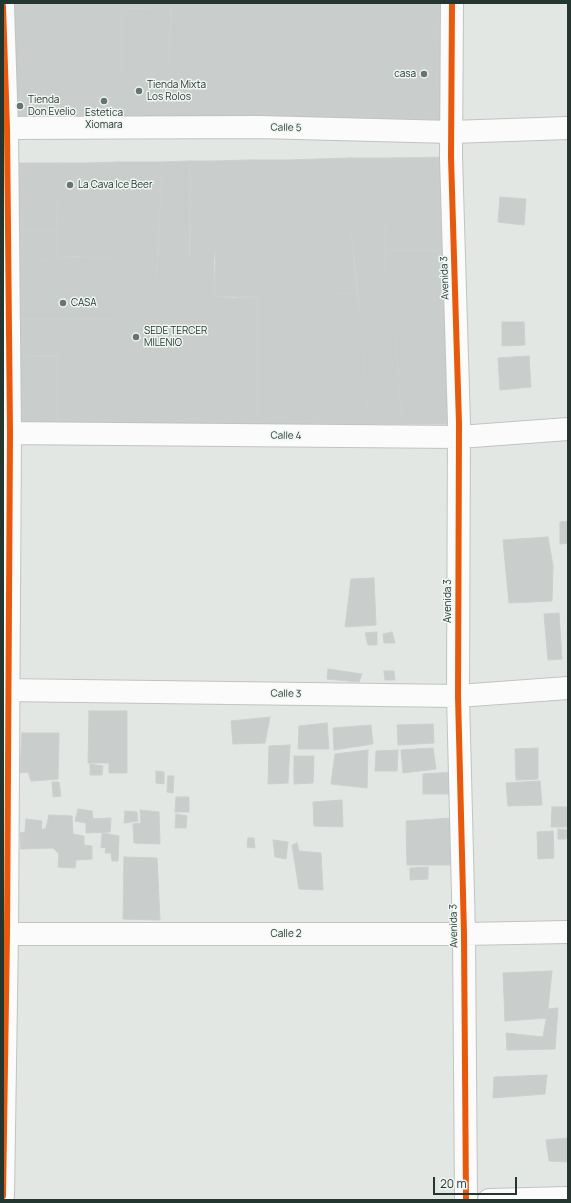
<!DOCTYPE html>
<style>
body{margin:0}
#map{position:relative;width:571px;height:1203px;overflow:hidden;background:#e2e7e4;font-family:Manrope,sans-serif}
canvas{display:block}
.frame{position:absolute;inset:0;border:4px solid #233730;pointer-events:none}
.scale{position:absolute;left:433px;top:1177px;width:84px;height:18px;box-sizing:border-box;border:2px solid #233730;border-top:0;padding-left:5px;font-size:12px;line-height:14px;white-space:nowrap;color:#233730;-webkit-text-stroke:3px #f0f6f2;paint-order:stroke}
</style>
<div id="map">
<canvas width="571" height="1203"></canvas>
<div class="frame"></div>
<div class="scale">20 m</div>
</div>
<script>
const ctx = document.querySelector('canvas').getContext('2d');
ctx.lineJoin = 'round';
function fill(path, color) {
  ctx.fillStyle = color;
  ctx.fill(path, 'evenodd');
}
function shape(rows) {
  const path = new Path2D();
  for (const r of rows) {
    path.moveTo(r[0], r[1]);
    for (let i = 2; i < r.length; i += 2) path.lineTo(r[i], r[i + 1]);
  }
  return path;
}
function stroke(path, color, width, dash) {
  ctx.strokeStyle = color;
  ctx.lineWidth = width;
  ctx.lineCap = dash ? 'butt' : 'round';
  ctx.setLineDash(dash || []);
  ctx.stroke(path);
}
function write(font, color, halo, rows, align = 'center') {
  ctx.font = font + ' Manrope,sans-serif';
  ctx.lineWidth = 3;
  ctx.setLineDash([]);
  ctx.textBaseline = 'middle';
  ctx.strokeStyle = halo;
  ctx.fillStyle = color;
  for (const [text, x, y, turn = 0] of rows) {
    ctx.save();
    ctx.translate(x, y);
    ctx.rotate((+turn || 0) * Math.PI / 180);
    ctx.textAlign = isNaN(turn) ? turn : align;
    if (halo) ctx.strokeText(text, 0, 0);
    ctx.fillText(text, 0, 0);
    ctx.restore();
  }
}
const building = shape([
 [3,3,87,3,84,18,42,28,25,29,3,27,3,3],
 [87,3,130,3,130,8,122,8,84,18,87,3],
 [130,3,172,3,171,10,130,8,130,3],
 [172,3,218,3,217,127,169,128,168,66,172,3],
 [218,3,260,3,259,127,217,127,218,3],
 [260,3,303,3,306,128,259,127,260,3],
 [303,3,351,3,353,129,306,128,303,3],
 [351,3,395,3,397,131,353,129,351,3],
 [395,3,452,3,451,132,397,131,395,3],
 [122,8,122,76,121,127,86,127,84,18,122,8],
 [122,8,171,10,168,66,169,128,121,127,122,76,122,8],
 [84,18,86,127,43,129,42,28,84,18],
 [3,27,25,29,42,28,43,129,7,128,3,27],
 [449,157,454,222,385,227,392,158,449,157],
 [350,158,351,230,358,293,330,293,319,159,350,158],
 [350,158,392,158,385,227,385,272,355,275,351,230,350,158],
 [319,159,330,293,298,295,288,160,319,159],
 [251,160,258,297,232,298,214,296,216,250,213,161,251,160],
 [251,160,288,160,298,295,258,297,251,160],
 [190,161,190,255,158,256,162,162,190,161],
 [190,161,213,161,216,250,214,259,189,255,190,161],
 [118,162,116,256,85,257,86,163,118,162],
 [118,162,162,162,156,286,118,283,116,256,118,162],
 [7,163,58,163,57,230,8,230,7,163],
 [58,163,86,163,85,257,56,258,58,163],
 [500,197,526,199,524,225,498,222,500,197],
 [454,222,454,250,385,250,385,227,454,222],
 [8,230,57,230,56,258,8,264,8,230],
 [385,250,454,250,455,275,385,272,385,250],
 [189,255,214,259,214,296,205,424,57,424,57,356,60,355,63,319,116,319,118,283,156,286,158,256,189,255],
 [116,256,118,283,8,287,8,264,63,257,116,256],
 [385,272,455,275,456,305,359,307,355,275,385,272],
 [118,283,116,319,9,319,8,287,118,283],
 [330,293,335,424,301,424,298,295,330,293],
 [330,293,358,293,369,424,335,424,330,293],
 [298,295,301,424,258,424,258,297,298,295],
 [214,296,258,297,258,424,205,424,214,296],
 [456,305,457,343,396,345,395,336,362,339,359,307,456,305],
 [9,319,63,319,60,355,9,357,9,319],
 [502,322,524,322,525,345,502,346,502,322],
 [395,336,402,424,369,424,362,339,395,336],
 [457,343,459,424,402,424,396,345,457,343],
 [57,356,57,424,10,424,9,357,57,356],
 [529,356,531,387,500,390,498,358,529,356],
 [568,521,568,543,560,544,560,522,568,521],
 [548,537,553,566,506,572,503,540,548,537],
 [553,566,552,601,509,603,506,572,553,566],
 [374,578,376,625,345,627,351,579,374,578],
 [559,613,562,659,548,660,544,614,559,613],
 [377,632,377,645,368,645,365,633,377,632],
 [392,632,395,643,384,643,383,634,392,632],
 [328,669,362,674,359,682,327,679,328,669],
 [384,671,394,671,395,680,385,680,384,671],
 [89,711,127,711,127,773,109,773,109,763,88,763,89,711],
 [270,717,265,743,233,744,231,721,270,717],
 [327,723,329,749,298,749,299,726,327,723],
 [433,724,434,743,398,745,397,725,433,724],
 [371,725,373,744,334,750,333,728,371,725],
 [22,733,59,733,58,779,31,781,28,772,20,773,22,733],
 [290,745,288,783,268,784,269,746,290,745],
 [433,748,436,769,403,773,401,750,433,748],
 [538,748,538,779,516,780,515,749,538,748],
 [368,750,367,788,331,784,335,754,368,750],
 [398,750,397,771,375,771,376,751,398,750],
 [294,756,314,756,313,783,294,784,294,756],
 [90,764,103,766,102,775,90,775,90,764],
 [156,771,164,772,164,784,156,783,156,771],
 [456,772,454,794,423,794,423,774,456,772],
 [168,776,174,776,173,793,167,792,168,776],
 [540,781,542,805,508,806,506,783,540,781],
 [52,782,59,782,61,796,53,797,52,782],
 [176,797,189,797,189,812,175,812,176,797],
 [342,800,343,827,314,826,313,802,342,800],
 [552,807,568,807,568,827,551,827,552,807],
 [78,809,92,811,93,819,111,818,110,832,86,833,86,823,75,821,78,809],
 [140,810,159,812,160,844,134,843,133,824,141,823,140,810],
 [125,811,137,812,138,821,124,823,125,811],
 [176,814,187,816,186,828,175,828,176,814],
 [49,815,72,816,73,834,84,836,84,845,92,846,92,859,76,860,75,868,58,867,59,854,53,848,21,849,20,833,25,832,26,819,42,821,41,830,46,828,49,815],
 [452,818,450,865,407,865,406,821,452,818],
 [558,829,567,830,566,839,558,839,558,829],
 [553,831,554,858,538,859,537,832,553,831],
 [102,833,119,836,118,861,112,861,111,853,105,853,106,847,101,848,102,833],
 [248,838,254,838,255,848,247,847,248,838],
 [273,840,288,842,286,859,275,857,273,840],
 [297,843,299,851,321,853,323,890,299,889,292,845,297,843],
 [124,857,157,858,160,920,123,919,124,857],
 [428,867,428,879,410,880,410,868,428,867],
 [552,971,547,1018,505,1021,503,973,552,971],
 [558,1008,555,1049,507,1050,506,1033,543,1037,548,1009,558,1008],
 [547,1075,545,1094,493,1098,494,1077,547,1075],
 [568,1138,568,1162,549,1161,546,1140,568,1138]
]);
fill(building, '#c9cecc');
stroke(building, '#cbcfcd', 1);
const minor = shape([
 [452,3,451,157,459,424,458,696,464,934,466,1200],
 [3,6,7,128,10,433,7,934,3,1196],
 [3,128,259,127,451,132,568,128],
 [3,433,459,437,568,429],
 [3,690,458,696,568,688],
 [3,934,464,934,568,932]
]);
const tertiary = shape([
 [489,1200,568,1198]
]);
stroke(minor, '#bfc4c1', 24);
stroke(tertiary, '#bfc4c1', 24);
stroke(minor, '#fbfbfb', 22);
stroke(tertiary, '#fbfbfb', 22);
stroke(shape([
 [452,3,451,157,459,424,458,696,464,934,466,1200],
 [3,6,7,128,10,433,7,934,3,1196]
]), '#e8590c', 6);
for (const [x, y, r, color] of [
 [424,74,4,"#66756f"],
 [139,91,4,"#66756f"],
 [104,101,4,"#66756f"],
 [20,106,4,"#66756f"],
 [70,185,4,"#66756f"],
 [63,303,4,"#66756f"],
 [136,337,4,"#66756f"]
]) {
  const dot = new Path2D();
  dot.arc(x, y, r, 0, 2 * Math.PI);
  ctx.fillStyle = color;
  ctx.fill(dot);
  stroke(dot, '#f0f6f2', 1.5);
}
write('10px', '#233730', '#f0f6f2', [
 ["casa",416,74,"right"],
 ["Tienda Mixta",147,85],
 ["Los Rolos",147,97],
 ["Tienda",28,100],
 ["Don Evelio",28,112],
 ["Estetica",104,113,"center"],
 ["Xiomara",104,125,"center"],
 ["La Cava Ice Beer",78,185],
 ["CASA",71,303],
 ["SEDE TERCER",144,331],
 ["MILENIO",144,343]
], 'left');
write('10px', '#233730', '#f0f6f2', [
 ["Calle 5",286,128,1],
 ["Avenida 3",445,278,-92],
 ["Calle 4",286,436,1],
 ["Avenida 3",448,601,-90],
 ["Calle 3",286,694,1],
 ["Avenida 3",454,926,-91],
 ["Calle 2",286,934]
]);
</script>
